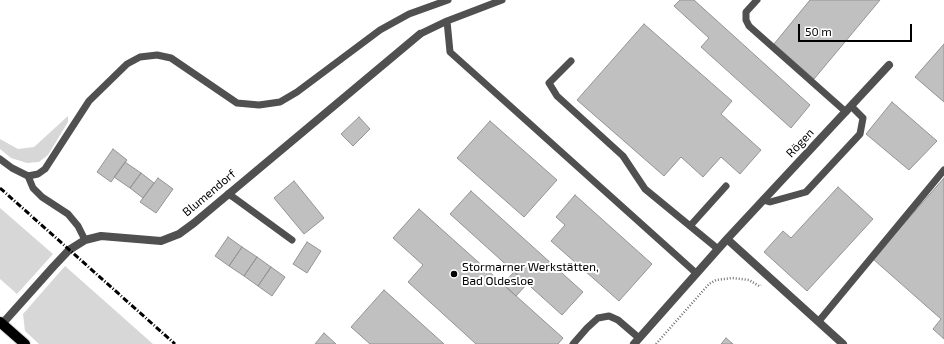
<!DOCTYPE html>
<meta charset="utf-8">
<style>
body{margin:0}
#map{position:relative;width:944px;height:344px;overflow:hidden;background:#fff;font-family:"Exo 2",sans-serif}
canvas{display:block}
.scale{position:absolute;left:798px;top:24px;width:114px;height:18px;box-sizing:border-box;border:2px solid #000;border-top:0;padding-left:5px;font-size:12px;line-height:14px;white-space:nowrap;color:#000;-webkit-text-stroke:3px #fff;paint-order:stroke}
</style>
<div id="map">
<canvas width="944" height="344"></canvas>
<div class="scale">50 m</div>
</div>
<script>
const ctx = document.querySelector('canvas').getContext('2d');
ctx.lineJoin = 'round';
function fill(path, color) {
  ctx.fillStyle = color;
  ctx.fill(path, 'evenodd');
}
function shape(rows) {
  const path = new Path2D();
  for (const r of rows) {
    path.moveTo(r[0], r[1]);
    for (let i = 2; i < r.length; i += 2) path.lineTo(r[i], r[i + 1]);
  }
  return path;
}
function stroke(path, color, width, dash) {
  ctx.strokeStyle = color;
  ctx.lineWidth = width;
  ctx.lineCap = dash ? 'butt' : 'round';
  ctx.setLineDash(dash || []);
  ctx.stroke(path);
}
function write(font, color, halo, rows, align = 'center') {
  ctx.font = font + ' "Exo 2",sans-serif';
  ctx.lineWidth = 4;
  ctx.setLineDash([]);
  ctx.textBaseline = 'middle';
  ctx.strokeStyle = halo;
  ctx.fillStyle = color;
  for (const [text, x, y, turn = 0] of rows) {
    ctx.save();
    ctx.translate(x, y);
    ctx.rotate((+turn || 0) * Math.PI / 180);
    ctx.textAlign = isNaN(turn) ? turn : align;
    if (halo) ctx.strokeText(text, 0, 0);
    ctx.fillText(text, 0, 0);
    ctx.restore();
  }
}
fill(shape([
 [68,116,68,122,48,155,39,162,27,163,11,158,0,149,0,139,18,149,34,147],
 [0,208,53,254,17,294,0,279],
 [65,266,153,344,39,344,25,331,23,314]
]), '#d7d7d7');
const building = shape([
 [680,0,694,0,810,105,791,128,701,47,709,38,674,6,680,0],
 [810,0,880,0,814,79,774,44,810,0],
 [644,24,732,101,721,114,761,150,740,174,721,157,703,177,681,157,664,176,577,100,644,24],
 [944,44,944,102,915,77,944,44],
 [892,102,937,141,909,170,866,134,892,102],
 [359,117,370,129,353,146,341,134,359,117],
 [490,121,557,180,524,217,457,158,490,121],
 [113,149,127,160,111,182,97,172,113,149],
 [125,162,141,173,130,188,114,177,125,162],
 [141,173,154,183,143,198,130,188,141,173],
 [158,178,173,189,156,213,140,202,158,178],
 [944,178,944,339,933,329,941,319,873,259,944,178],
 [294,181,324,218,304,234,274,198,294,181],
 [838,187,873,219,807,291,764,252,783,231,791,238,838,187],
 [471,191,583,292,562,315,450,214,471,191],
 [575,195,652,264,619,301,551,241,565,225,556,217,575,195],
 [419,209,563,338,558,344,476,344,408,282,423,265,393,238,419,209],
 [228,237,242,247,229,266,215,256,228,237],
 [307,242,321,251,307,273,293,264,307,242],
 [242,247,257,257,244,276,229,266,242,247],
 [257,257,271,267,258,286,244,276,257,257],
 [271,267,285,277,272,296,258,286,271,267],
 [514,272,527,284,516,296,503,284,514,272],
 [384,290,444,344,370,344,351,327,384,290],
 [324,333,336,344,315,344,324,333],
 [726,338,733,344,721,344,726,338]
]);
fill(building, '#c0c0c0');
stroke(building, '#949494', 1);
const primary = shape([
 [0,322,25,344]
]);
stroke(primary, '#dbdbdb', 12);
stroke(shape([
 [656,344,709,284,716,280,732,278,741,279,749,280,759,286,761,285]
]), '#727272', 2.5, [1, 2]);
stroke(shape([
 [757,0,746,12,746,20,749,26,846,112],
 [447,21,450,52,696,273],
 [420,34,447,21,502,0],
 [571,61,549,83,557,96,623,156,645,189,718,249],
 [0,159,12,168,28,176,38,174,45,169,89,101,127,64,140,57,157,55,171,58,237,103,259,105,280,102,297,92,380,30,409,14,448,0],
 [28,176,33,188,42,197,68,214,78,226,85,240],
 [228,194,233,197,292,240],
 [763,200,770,202,806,192,860,134,863,118,851,106],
 [690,226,726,186],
 [819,321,944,170],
 [573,344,587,328,598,318,609,316,618,320,639,338]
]), '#505050', 7);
stroke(shape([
 [727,239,889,65],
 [2,324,53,267,69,250,85,240,101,236,161,241,179,234,194,223,420,34],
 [634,344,727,239,843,344]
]), '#505050', 8);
stroke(primary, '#000', 10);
stroke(shape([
 [0,188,175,344]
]), '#000', 3, [6, 2, 1, 2]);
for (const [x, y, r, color] of [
 [454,274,4,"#000"]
]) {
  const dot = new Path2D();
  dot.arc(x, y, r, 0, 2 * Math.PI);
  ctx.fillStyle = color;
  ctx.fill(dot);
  stroke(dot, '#fff', 1.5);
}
write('12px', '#000', '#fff', [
 ["Rögen",800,143,-47],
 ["Blumendorf",209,193,-40]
]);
write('12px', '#000', '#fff', [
 ["Stormarner Werkstätten,",462,267],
 ["Bad Oldesloe",462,281]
], 'left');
</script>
